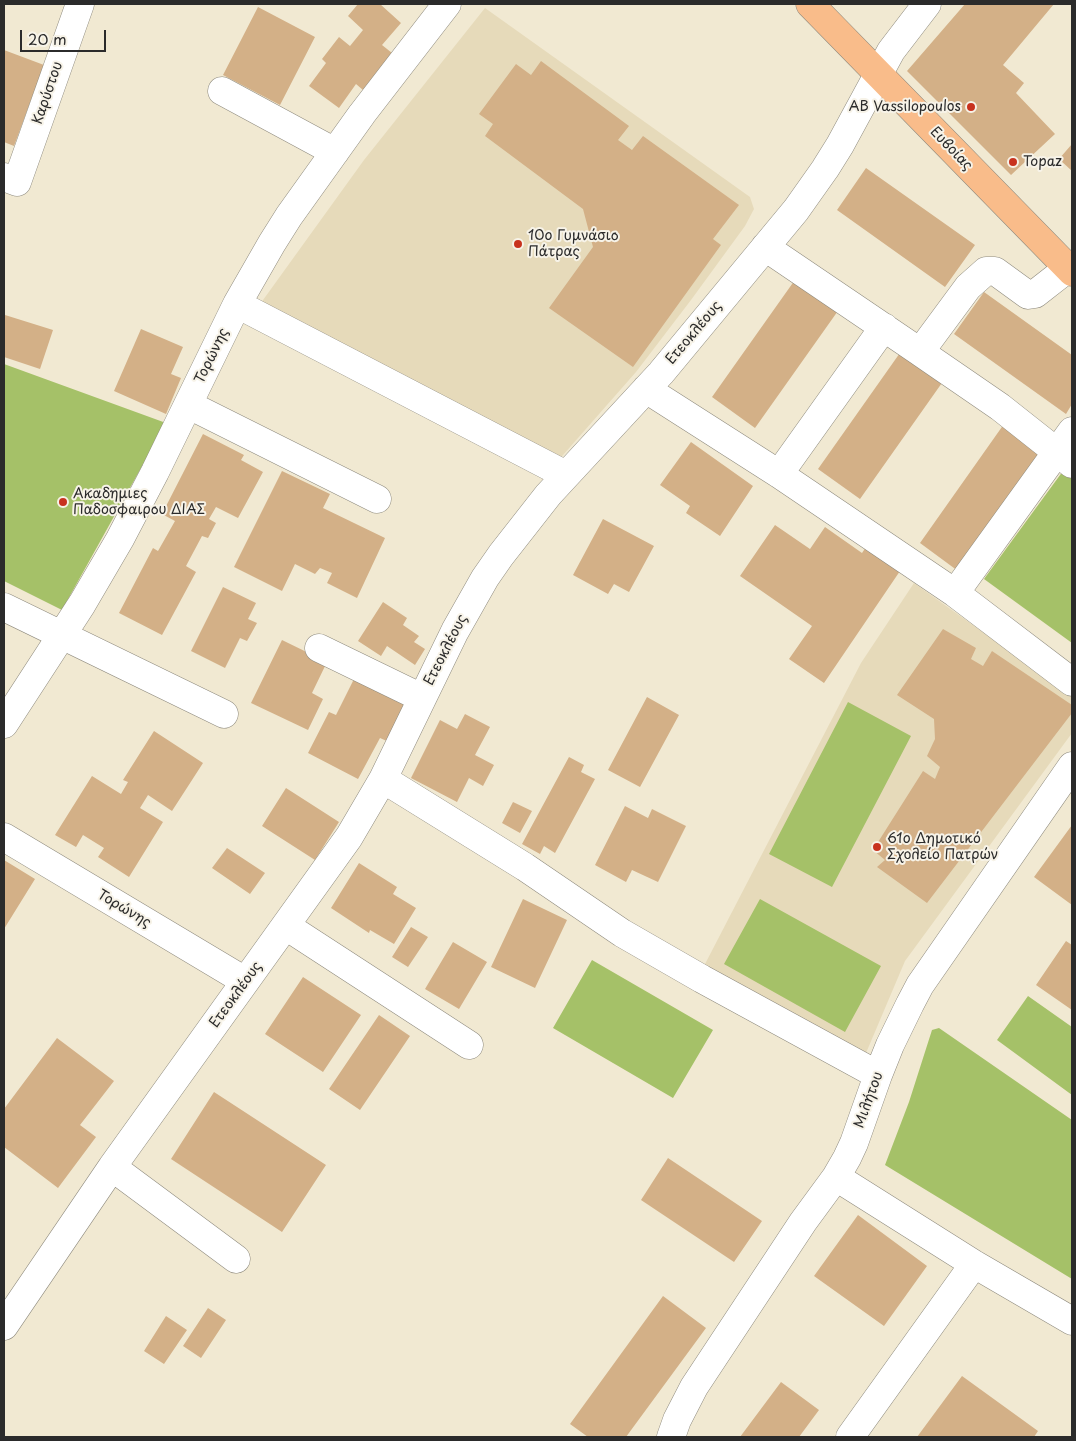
<!DOCTYPE html>
<meta charset="utf-8">
<style>
body{margin:0}
#map{position:relative;width:1076px;height:1441px;overflow:hidden;background:#f1e9d2;font-family:"Playpen Sans",sans-serif}
canvas{display:block}
.frame{position:absolute;inset:0;border:5px solid #2b2b2b;pointer-events:none}
.scale{position:absolute;left:20px;top:30px;width:86px;height:22px;box-sizing:border-box;border:2px solid #2b2b2b;border-top:0;padding-left:6px;font-size:15px;line-height:18px;white-space:nowrap;color:#2b2b2b;-webkit-text-stroke:4px #f7f3e8;paint-order:stroke}
</style>
<div id="map">
<canvas width="1076" height="1441"></canvas>
<div class="frame"></div>
<div class="scale">20 m</div>
</div>
<script>
const ctx = document.querySelector('canvas').getContext('2d');
ctx.lineJoin = 'round';
function fill(path, color) {
  ctx.fillStyle = color;
  ctx.fill(path, 'evenodd');
}
function shape(rows) {
  const path = new Path2D();
  for (const r of rows) {
    path.moveTo(r[0], r[1]);
    for (let i = 2; i < r.length; i += 2) path.lineTo(r[i], r[i + 1]);
  }
  return path;
}
function stroke(path, color, width, dash) {
  ctx.strokeStyle = color;
  ctx.lineWidth = width;
  ctx.lineCap = dash ? 'butt' : 'round';
  ctx.setLineDash(dash || []);
  ctx.stroke(path);
}
function write(font, color, halo, rows, align = 'center') {
  ctx.font = font + ' "Playpen Sans",sans-serif';
  ctx.lineWidth = 4;
  ctx.setLineDash([]);
  ctx.textBaseline = 'middle';
  ctx.strokeStyle = halo;
  ctx.fillStyle = color;
  for (const [text, x, y, turn = 0] of rows) {
    ctx.save();
    ctx.translate(x, y);
    ctx.rotate((+turn || 0) * Math.PI / 180);
    ctx.textAlign = isNaN(turn) ? turn : align;
    if (halo) ctx.strokeText(text, 0, 0);
    ctx.fillText(text, 0, 0);
    ctx.restore();
  }
}
fill(shape([
 [485,8,750,197,754,209,745,226,691,300,636,372,556,463,258,307,364,160],
 [914,583,1072,696,1072,733,905,961,866,1053,704,966,861,663]
]), '#e6daba');
fill(shape([
 [4,364,166,423,62,610,4,581],
 [1063,471,1072,478,1072,643,984,579],
 [848,702,911,736,832,887,769,854],
 [760,899,881,966,845,1032,724,964],
 [592,960,713,1030,673,1098,553,1028],
 [1028,996,1072,1027,1072,1095,997,1040],
 [939,1028,1072,1120,1072,1279,885,1165,909,1102,932,1030]
]), '#a5c168');
fill(shape([
 [358,4,380,4,401,23,382,45,392,53,363,90,356,84,339,108,309,86,326,63,322,59,339,37,350,46,363,30,348,16],
 [965,4,1054,4,1003,65,1024,83,1016,93,1055,134,1011,175,907,71],
 [258,7,315,37,280,105,223,75],
 [4,50,44,65,14,146,4,142],
 [541,61,629,126,618,140,632,150,643,136,739,205,713,239,721,245,633,367,549,308,593,247,583,209,485,136,493,124,479,114,516,64,531,75],
 [1072,144,1072,171,1059,159],
 [866,168,975,245,945,287,837,210],
 [797,277,840,308,755,428,712,397],
 [984,292,1072,355,1072,404,1066,414,954,334],
 [5,315,53,330,40,369,4,357],
 [141,329,183,347,171,374,181,378,166,414,114,391],
 [902,350,944,380,860,499,818,469],
 [1004,424,1043,452,958,571,920,543],
 [203,434,244,455,241,460,263,472,238,518,216,507,209,519,216,523,208,538,202,536,186,566,196,572,162,635,119,613,153,548,158,551,175,521,162,514],
 [691,442,753,486,720,536,686,513,690,506,660,485],
 [282,471,330,494,323,508,385,538,357,598,327,583,332,573,320,568,315,574,295,564,282,591,234,567],
 [603,519,654,546,629,592,614,584,608,594,573,575],
 [775,525,810,549,825,527,862,553,866,547,900,571,824,683,789,659,812,626,740,576],
 [223,587,256,603,248,619,257,623,247,641,240,638,225,668,191,651],
 [383,602,407,618,403,625,419,636,414,642,425,649,415,665,387,646,381,656,358,641],
 [943,629,976,648,971,659,983,666,992,651,1072,705,1072,713,927,903,877,867,885,860,873,850,923,771,935,779,940,767,927,756,935,739,934,719,897,695],
 [282,640,327,662,312,693,323,699,308,730,251,703],
 [355,677,408,704,389,742,380,738,358,779,308,753,329,712,336,715],
 [647,697,679,715,640,787,608,770],
 [465,714,490,727,475,755,494,765,483,786,469,778,457,802,411,778,440,720,457,729],
 [154,731,203,763,172,811,148,795,140,808,163,822,129,877,98,857,104,848,83,835,76,847,55,835,92,776,121,794,128,782,123,780],
 [569,757,584,765,581,772,595,779,555,853,544,846,540,854,522,844],
 [286,788,339,822,315,860,262,826],
 [513,802,532,811,520,833,502,823],
 [625,806,648,818,652,809,686,826,658,882,632,870,626,882,595,865],
 [1072,825,1072,905,1034,877],
 [227,848,265,873,250,894,212,868],
 [4,860,35,879,4,929],
 [359,863,397,887,393,894,416,908,394,944,370,930,369,933,331,908],
 [523,899,567,920,535,988,491,967],
 [411,927,428,937,408,967,392,957],
 [1066,941,1072,945,1072,1010,1036,985],
 [453,942,487,962,459,1009,425,989],
 [303,977,361,1015,323,1072,265,1034],
 [379,1015,410,1036,360,1110,329,1089],
 [57,1038,114,1081,80,1125,96,1137,58,1188,4,1147,4,1109],
 [214,1092,326,1165,282,1232,171,1159],
 [668,1158,762,1221,734,1262,641,1200],
 [858,1215,927,1266,884,1326,814,1276],
 [663,1296,706,1328,626,1437,588,1437,570,1424],
 [208,1308,226,1320,201,1358,183,1346],
 [166,1316,187,1330,164,1364,144,1351],
 [962,1376,1038,1431,1034,1437,917,1437],
 [781,1382,819,1410,799,1437,740,1437]
]), '#d3b087');
const minor = shape([
 [222,91,335,152],
 [4,177,17,182,80,4],
 [765,247,920,352,968,287,986,271,995,271,1028,295,1035,294,1072,265],
 [237,304,566,475],
 [920,352,1000,407,1072,464],
 [646,389,779,474,955,593,1072,682],
 [189,405,377,499],
 [779,474,884,327],
 [955,593,1072,431],
 [4,607,224,714],
 [319,648,422,698],
 [4,724,82,604,120,539,155,472,237,304,272,243,289,216,362,114,447,4],
 [383,779,525,867,622,933,702,979,878,1075],
 [4,837,245,981],
 [286,926,469,1045],
 [112,1167,236,1259],
 [836,1177,974,1264,1072,1321],
 [4,1326,112,1167,349,837,383,779,455,631,485,578,501,555,548,495,661,373,796,210,825,169,840,145,891,51,927,4],
 [671,1437,677,1420,694,1387,803,1222,836,1177,847,1158,854,1143,878,1075,890,1045,910,1004,920,985,1072,766],
 [850,1437,974,1264]
]);
const major = shape([
 [810,4,1072,272]
]);
stroke(minor, '#8e8a7e', 29);
stroke(major, '#8e8a7e', 29);
stroke(minor, '#fff', 28);
stroke(major, '#f9bc8a', 28);
for (const [x, y, r, color] of [
 [971,107,5,"#c8321e"],
 [1013,162,5,"#c8321e"],
 [518,244,5,"#c8321e"],
 [63,502,5,"#c8321e"],
 [877,847,5,"#c8321e"]
]) {
  const dot = new Path2D();
  dot.arc(x, y, r, 0, 2 * Math.PI);
  ctx.fillStyle = color;
  ctx.fill(dot);
  stroke(dot, '#f7f3e8', 2);
}
write('14px', '#2b2b2b', '#f7f3e8', [
 ["Καρύστου",48,93,-71],
 ["Ευβοίας",951,149,46],
 ["Ετεοκλέους",694,333,-50],
 ["Τορώνης",212,356,-64],
 ["Ετεοκλέους",446,650,-63],
 ["Τορώνης",124,909,31],
 ["Ετεοκλέους",236,995,-54],
 ["Μιλήτου",869,1100,-70]
]);
write('14px', '#2b2b2b', '#f7f3e8', [
 ["AB Vassilopoulos",961,107,"right"],
 ["Topaz",1023,162],
 ["10ο Γυμνάσιο",528,236],
 ["Πάτρας",528,252],
 ["Ακαδημιες",73,494],
 ["Παδοσφαιρου ΔΙΑΣ",73,510],
 ["61ο Δημοτικό",887,839],
 ["Σχολείο Πατρών",887,855]
], 'left');
</script>
